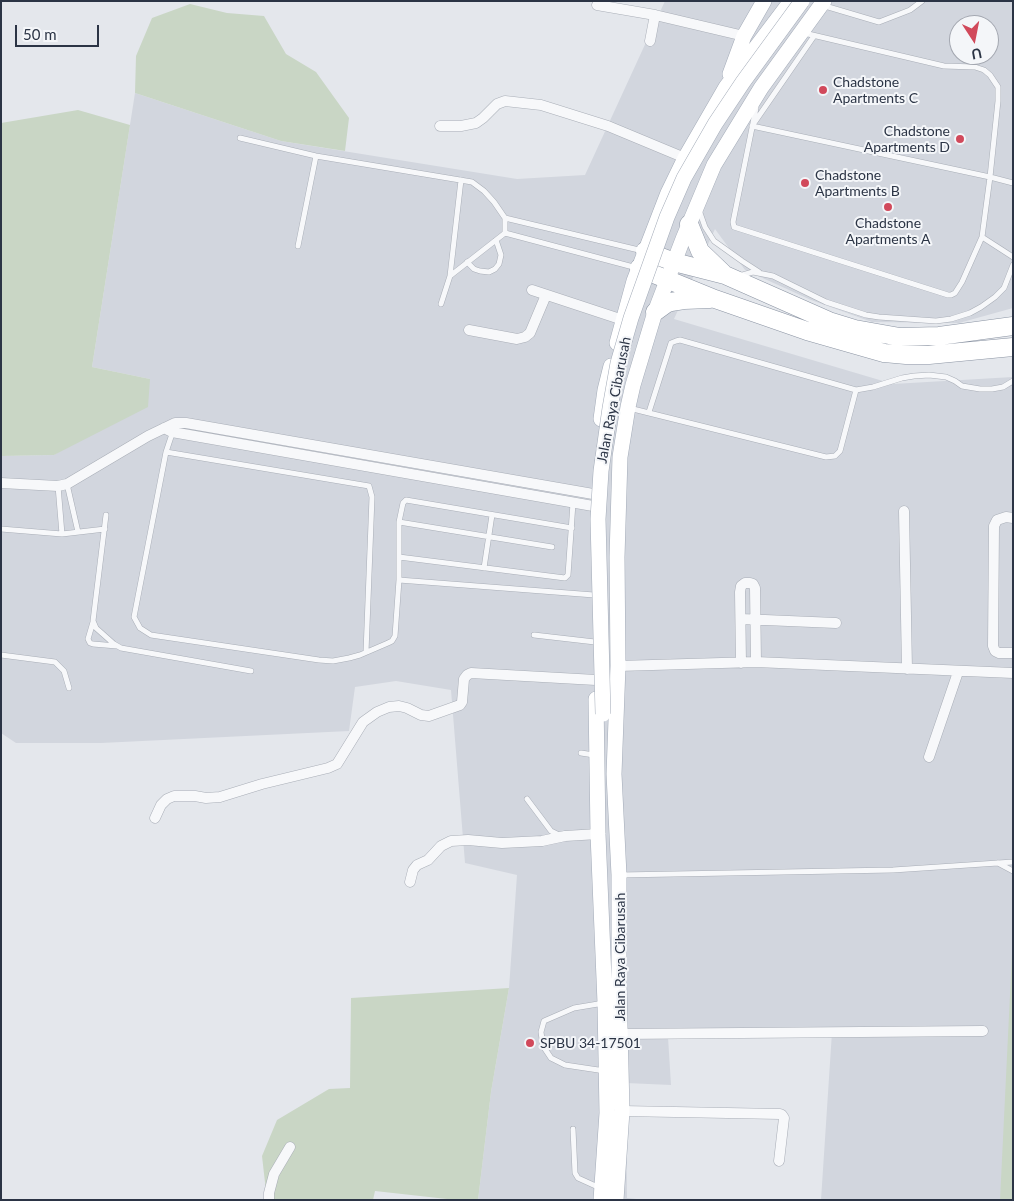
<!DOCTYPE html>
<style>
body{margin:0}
#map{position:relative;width:1014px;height:1201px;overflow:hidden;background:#e4e7ec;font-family:Lato,sans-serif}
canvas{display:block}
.frame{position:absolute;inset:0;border:2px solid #2b3445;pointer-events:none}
.north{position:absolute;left:949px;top:15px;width:50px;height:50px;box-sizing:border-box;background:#f4f6f9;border:1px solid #a4a8b1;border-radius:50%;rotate:169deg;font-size:14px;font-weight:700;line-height:20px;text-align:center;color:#2b3445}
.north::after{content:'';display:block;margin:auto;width:18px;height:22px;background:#d1495b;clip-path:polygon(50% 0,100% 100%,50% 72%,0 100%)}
.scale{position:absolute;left:15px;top:25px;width:84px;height:22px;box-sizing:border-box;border:2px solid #2b3445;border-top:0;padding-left:6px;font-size:15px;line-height:18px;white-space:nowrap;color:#2b3445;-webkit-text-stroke:4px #f4f6f9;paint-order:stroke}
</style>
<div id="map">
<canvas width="1014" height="1201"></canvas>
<div class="frame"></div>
<div class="north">U</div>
<div class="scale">50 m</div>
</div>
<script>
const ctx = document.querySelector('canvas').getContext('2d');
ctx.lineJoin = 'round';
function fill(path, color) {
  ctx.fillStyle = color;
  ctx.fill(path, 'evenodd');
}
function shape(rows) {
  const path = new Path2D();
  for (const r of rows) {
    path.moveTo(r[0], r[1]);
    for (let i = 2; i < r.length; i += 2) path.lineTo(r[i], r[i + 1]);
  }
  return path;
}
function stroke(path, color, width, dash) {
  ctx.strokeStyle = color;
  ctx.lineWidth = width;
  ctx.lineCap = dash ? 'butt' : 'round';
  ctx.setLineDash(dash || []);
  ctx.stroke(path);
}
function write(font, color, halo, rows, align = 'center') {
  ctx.font = font + ' Lato,sans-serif';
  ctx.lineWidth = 4;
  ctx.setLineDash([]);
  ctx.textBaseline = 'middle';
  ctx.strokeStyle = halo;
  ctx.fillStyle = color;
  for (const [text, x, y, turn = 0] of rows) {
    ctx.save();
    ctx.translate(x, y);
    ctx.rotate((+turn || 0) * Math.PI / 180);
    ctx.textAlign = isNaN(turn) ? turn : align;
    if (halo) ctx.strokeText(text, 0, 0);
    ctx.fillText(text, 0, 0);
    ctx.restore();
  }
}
fill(shape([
 [665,1,1013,1,1013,308,959,323,872,322,811,300,745,270,715,229,674,319,893,384,1013,377,1013,1200,821,1200,832,1032,668,1037,671,1085,626,1083,627,1198,646,1200,478,1200,491,1092,509,988,517,875,465,863,451,690,396,681,355,687,349,731,101,743,16,743,1,733,1,456,54,455,150,379,92,367,135,93,281,141,517,179,585,175],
 [959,25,989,25,989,55,959,55]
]), '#d2d6de');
fill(shape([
 [190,4,227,13,264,16,286,54,316,72,349,118,345,151,281,141,135,93,136,56,152,18],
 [78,110,130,125,92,367,150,379,148,407,54,455,1,456,1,123],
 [1013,933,1013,1200,1000,1200],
 [509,988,491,1092,478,1200,456,1200,375,1191,373,1200,267,1200,262,1156,277,1120,329,1089,350,1088,351,998]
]), '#c9d6c5');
const service = shape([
 [825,6,879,22,910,10,922,1],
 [814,36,752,126,990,177,1013,183],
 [756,108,733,222,734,227,948,295,951,295,955,293,962,282,982,237,990,177,998,101,998,87,990,75,984,70,975,67,944,66,804,33],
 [240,138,316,156,472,182,484,191,494,202,505,218,505,233,450,276,441,304],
 [699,210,705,227,714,241,742,261,759,272],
 [505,218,643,251],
 [505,233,637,268],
 [982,237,1013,257],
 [298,246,316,156],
 [467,262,474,269,480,271,489,272,495,269,499,264,501,255,496,240],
 [450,276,461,180],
 [739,276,753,272,773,276,826,302,866,315,879,317,936,321,951,319,970,313,981,307,995,297,1004,288,1013,265],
 [629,408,826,457,835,456,840,451,856,390],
 [649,412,671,343,676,341,680,340,856,390,873,387,902,378,914,376,929,375,946,377,955,381,962,386,980,389,992,389,1003,387,1013,381],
 [166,452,173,431],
 [67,484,78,532],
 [58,486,62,534],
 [106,515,93,621,96,628,114,644,121,648,251,671],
 [399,522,552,547],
 [1,529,62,534,105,529],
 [399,557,565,578,568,575,573,503],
 [484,568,492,515],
 [399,580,594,595],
 [93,622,88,639,90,643,93,644,117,646],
 [534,635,595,642],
 [366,652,372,497,369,486,166,452,134,617,140,628,151,635,319,660,333,661,349,658,360,655,388,643,392,641,395,636,399,580,399,522,403,503,406,500,572,528],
 [1,655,55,662,64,671,69,688],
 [581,753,594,755],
 [527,799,551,831,559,835],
 [998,863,1013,871],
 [620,875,893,870,1013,862],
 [604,1003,574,1008,544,1021,541,1032,543,1046,551,1058,565,1065,605,1071],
 [573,1129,575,1173,578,1178,600,1188]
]);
const minor = shape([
 [597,5,655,15,744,36],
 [650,41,655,15],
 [440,126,461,126,476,123,483,118,497,104,505,101,541,105,608,126,685,158],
 [532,290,623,320],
 [469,330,517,339,525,337,530,333,546,295],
 [164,428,172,432,593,506],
 [1,483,58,486,67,484,148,436,175,423,186,423,593,494],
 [904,511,907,669],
 [1013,518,1006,517,997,520,994,526,993,646,995,651,999,653,1013,653],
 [741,619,836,623],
 [741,663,740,592,741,586,745,583,750,583,753,584,755,588,756,662],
 [618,666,756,662,1013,673],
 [929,757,958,672],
 [155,818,161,805,167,799,174,796,195,796,206,798,220,797,262,784,328,768,337,764,363,722,377,712,389,707,399,706,407,708,421,715,429,716,460,705,462,702,464,679,467,675,471,673,596,680],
 [410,882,413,870,417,865,428,860,441,846,451,841,468,840,502,843,542,841,565,836,598,834],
 [620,1034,983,1031],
 [622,1111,780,1114,782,1115,784,1118,779,1161],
 [269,1200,269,1193,274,1174,290,1147]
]);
const primary = shape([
 [730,74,744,36,764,1],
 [617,343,634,281,668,193,685,158,726,87,791,1],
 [601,419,605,390,611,366],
 [596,699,598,834,605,1003,607,1113,601,1200],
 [616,1200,622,1111,619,984,619,875,614,774,618,666,617,557,620,457,628,407,633,385,655,312,683,239,714,165,761,88,824,1]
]);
const motorway = shape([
 [689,224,700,251,723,273],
 [645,251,674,262,725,275,829,321,855,329,900,337,939,336,1013,326],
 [639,268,715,299,807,331,884,353,906,355,929,355,1013,347],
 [655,312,666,304,671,302,684,300,710,299]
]);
stroke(service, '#a9aeb7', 6);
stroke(minor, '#a9aeb7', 11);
stroke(primary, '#a3abb8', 16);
stroke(motorway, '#8b94a3', 19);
stroke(service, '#f7f8fa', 5);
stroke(minor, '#f7f8fa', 10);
stroke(primary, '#fff', 15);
stroke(motorway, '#fff', 18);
const primaryBridge = shape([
 [603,714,598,519,601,471,610,408,618,363,631,318,667,217,684,178,715,124,743,82,802,1]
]);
stroke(primaryBridge, '#a3abb8', 16, []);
stroke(primaryBridge, '#fff', 15);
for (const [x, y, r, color] of [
 [823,90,5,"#d1495b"],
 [960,139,5,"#d1495b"],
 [805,183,5,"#d1495b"],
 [888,207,5,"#d1495b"],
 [530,1043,5,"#d1495b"]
]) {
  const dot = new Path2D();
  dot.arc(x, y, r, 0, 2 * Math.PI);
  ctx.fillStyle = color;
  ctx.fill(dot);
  stroke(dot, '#f4f6f9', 2);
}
write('14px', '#2b3445', '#f4f6f9', [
 ["Chadstone",833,82],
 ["Apartments C",833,98],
 ["Chadstone",950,131,"right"],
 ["Apartments D",950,147,"right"],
 ["Chadstone",815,175],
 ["Apartments B",815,191],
 ["Chadstone",888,223,"center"],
 ["Apartments A",888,239,"center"],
 ["SPBU 34-17501",540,1043]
], 'left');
write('14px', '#2b3445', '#f4f6f9', [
 ["Jalan Raya Cibarusah",614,400,-79],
 ["Jalan Raya Cibarusah",620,957,-90]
]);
</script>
